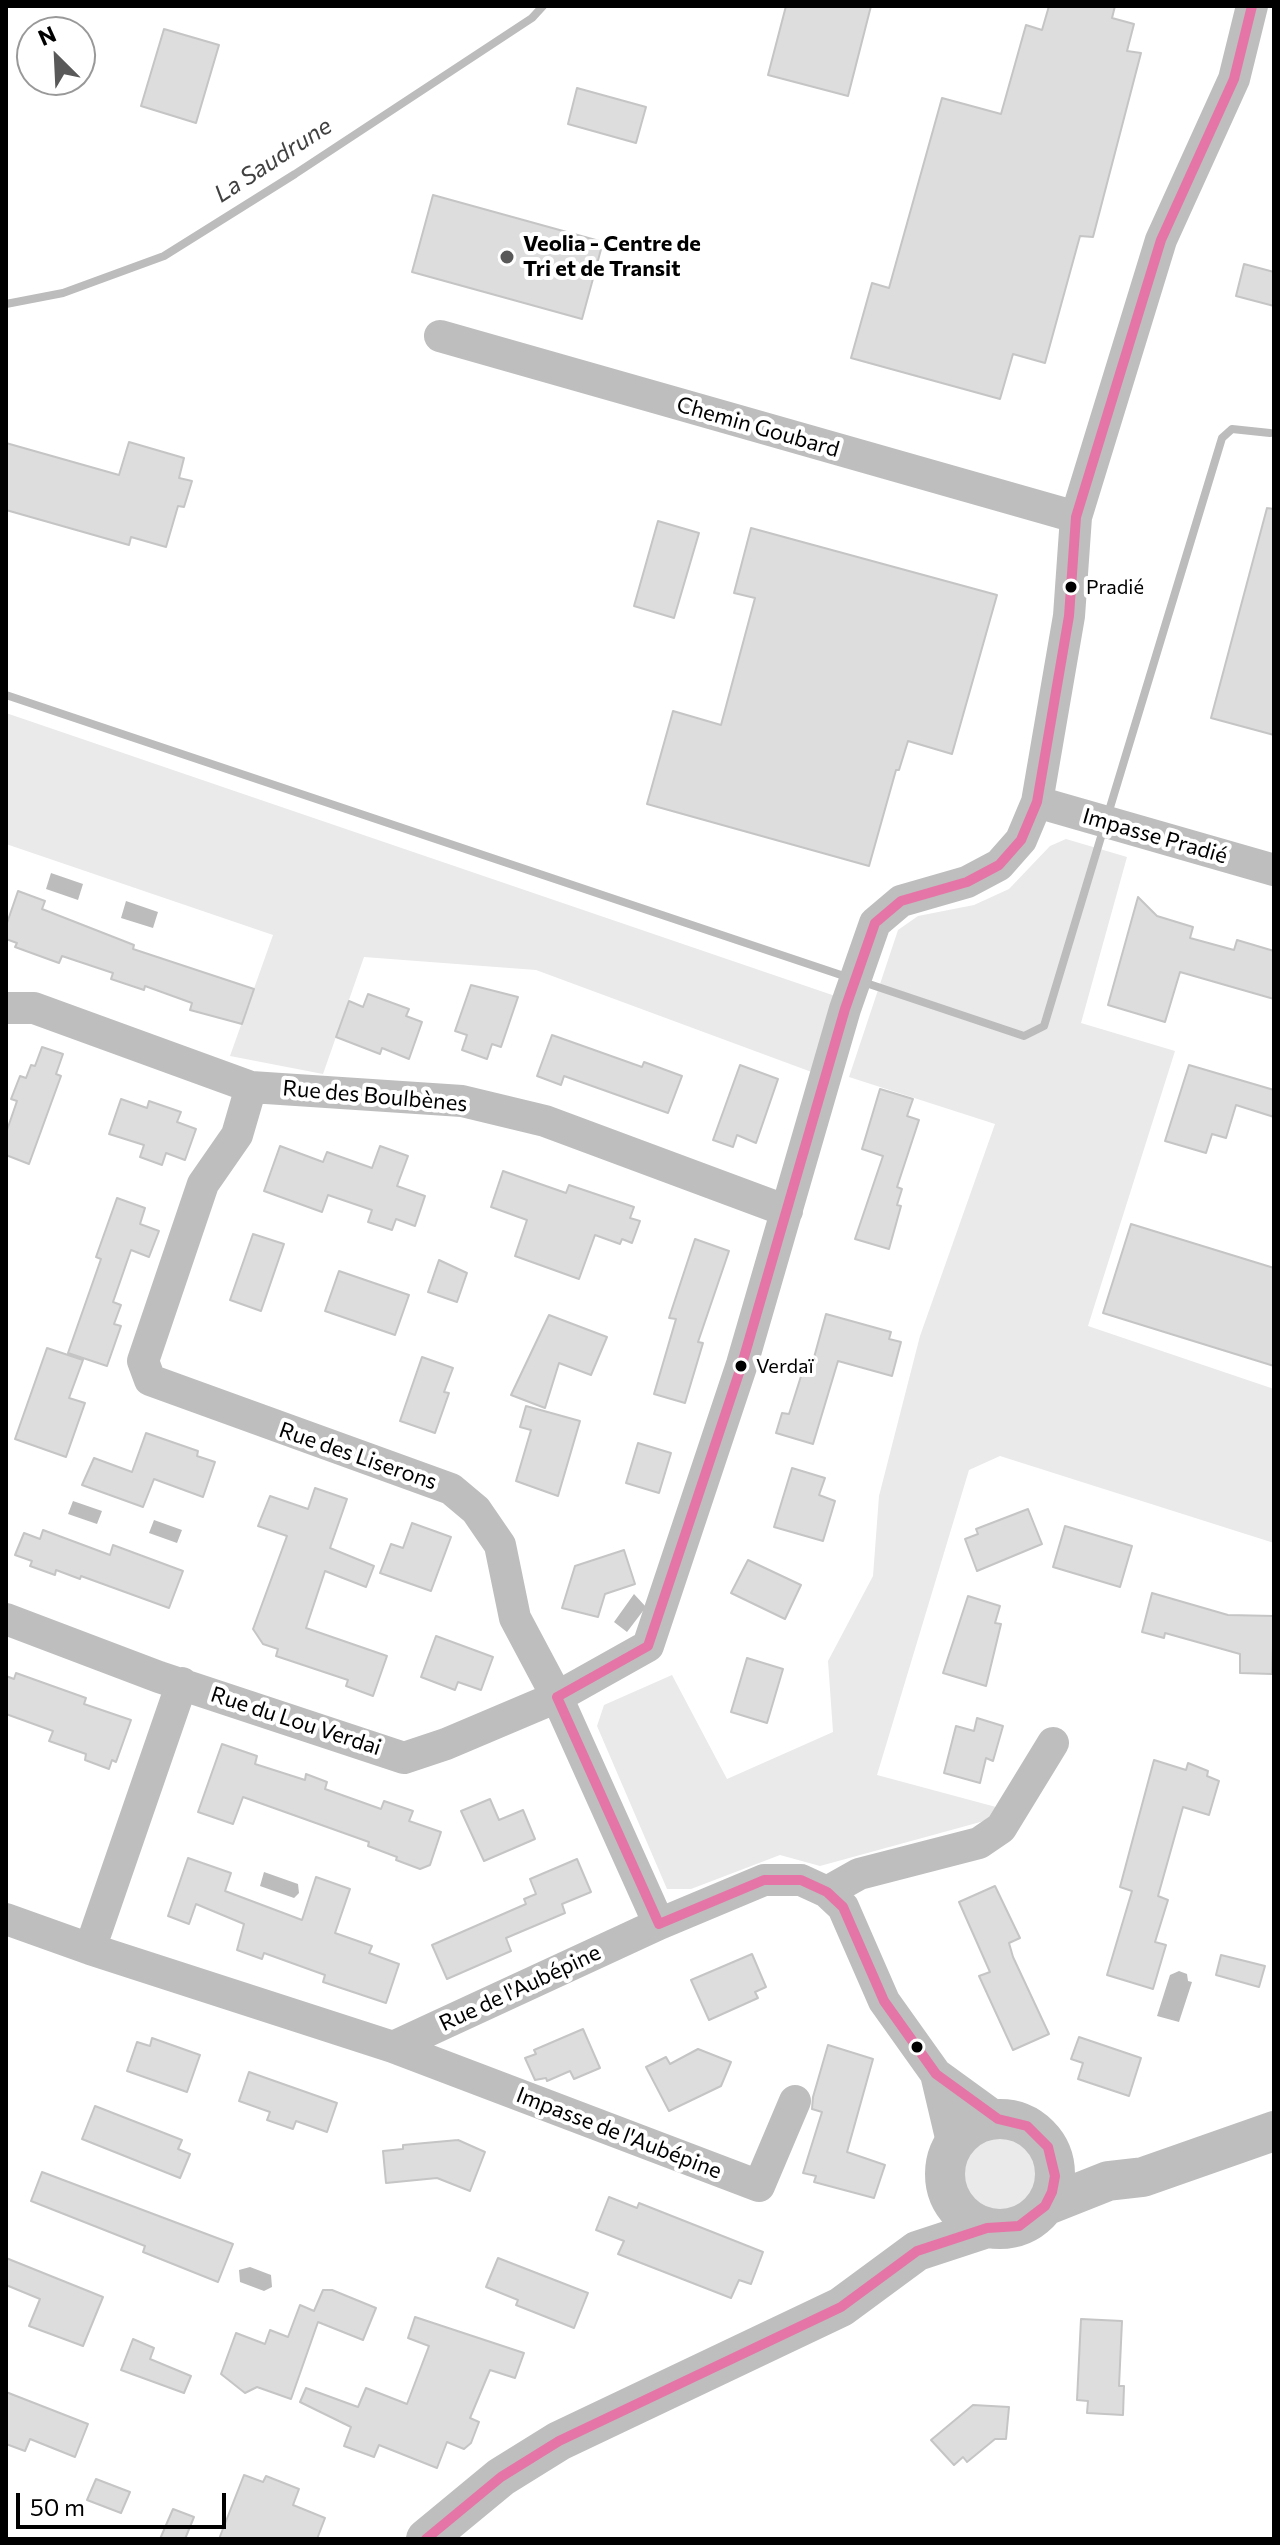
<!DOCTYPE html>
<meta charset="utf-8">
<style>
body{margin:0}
#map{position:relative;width:1280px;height:2545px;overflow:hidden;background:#fff;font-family:Commissioner,sans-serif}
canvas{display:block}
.frame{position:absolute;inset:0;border:8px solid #000;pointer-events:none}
.north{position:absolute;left:16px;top:16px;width:80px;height:80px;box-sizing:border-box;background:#fff;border:2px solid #999;border-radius:50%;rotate:336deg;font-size:22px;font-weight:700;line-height:32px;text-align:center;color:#000}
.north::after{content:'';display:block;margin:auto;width:28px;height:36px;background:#595959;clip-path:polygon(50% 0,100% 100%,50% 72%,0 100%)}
.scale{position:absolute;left:16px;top:2493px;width:210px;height:36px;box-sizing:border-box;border:4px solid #000;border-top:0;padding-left:10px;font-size:24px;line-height:28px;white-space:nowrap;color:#000;-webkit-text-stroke:6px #fff;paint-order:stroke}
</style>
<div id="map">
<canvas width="1280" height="2545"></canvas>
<div class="frame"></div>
<div class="north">N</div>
<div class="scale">50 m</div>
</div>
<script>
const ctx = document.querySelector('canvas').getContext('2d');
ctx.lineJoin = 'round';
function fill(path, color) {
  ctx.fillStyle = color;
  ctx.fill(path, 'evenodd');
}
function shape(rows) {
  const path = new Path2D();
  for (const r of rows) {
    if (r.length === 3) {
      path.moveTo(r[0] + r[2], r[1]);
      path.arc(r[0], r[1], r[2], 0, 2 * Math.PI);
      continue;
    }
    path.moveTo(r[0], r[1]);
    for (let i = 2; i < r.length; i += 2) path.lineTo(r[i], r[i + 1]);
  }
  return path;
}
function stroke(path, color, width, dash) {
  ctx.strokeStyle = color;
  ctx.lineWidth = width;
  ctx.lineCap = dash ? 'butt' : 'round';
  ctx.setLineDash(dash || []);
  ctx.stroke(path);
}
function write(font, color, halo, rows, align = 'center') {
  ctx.font = font + ' Commissioner,sans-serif';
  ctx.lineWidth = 8;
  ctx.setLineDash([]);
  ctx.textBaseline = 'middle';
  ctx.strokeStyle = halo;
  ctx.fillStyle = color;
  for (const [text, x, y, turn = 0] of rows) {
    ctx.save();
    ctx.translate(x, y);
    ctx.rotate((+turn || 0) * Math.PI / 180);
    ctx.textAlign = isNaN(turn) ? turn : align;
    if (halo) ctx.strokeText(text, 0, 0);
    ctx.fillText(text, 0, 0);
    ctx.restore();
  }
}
fill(shape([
 [6,713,844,999,817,1074,536,970,364,957,323,1074,230,1056,273,935,6,844],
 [1066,839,1127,857,1081,1023,1175,1051,1088,1326,1274,1389,1274,1543,1000,1456,969,1470,877,1775,996,1807,995,1818,820,1866,780,1855,691,1889,667,1889,597,1726,604,1705,672,1675,727,1779,833,1732,828,1661,873,1576,879,1496,920,1336,995,1124,849,1077,898,930,918,916,974,905,1009,889,1050,846],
 [1000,2176,41]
]), '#eaeaea');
fill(shape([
 [51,873,83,884,78,900,46,889],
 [126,901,158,912,153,928,121,918],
 [73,1501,102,1511,97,1524,68,1514],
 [154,1520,182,1530,177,1543,149,1533],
 [634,1594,646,1607,627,1632,614,1622],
 [264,1872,298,1884,299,1893,294,1898,260,1886],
 [1179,1971,1187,1974,1188,1981,1192,1982,1179,2022,1157,2016,1170,1975],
 [250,2267,271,2275,272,2287,264,2291,240,2282,239,2270]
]), '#bcbcbc');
stroke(shape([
 [6,304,63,293,164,256,295,174,532,18,543,6],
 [6,695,847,977],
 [1108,814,1222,438,1232,429,1270,433],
 [860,981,1024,1036,1044,1026,1104,827]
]), '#bcbcbc', 8);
const building = shape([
 [786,6,871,6,848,96,768,75,786,6],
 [1049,6,1115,6,1112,18,1134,24,1127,51,1141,53,1093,237,1080,236,1045,363,1013,354,1000,399,851,358,872,283,889,288,942,98,1001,114,1026,25,1042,30,1049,6],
 [164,29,219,45,196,123,141,106,164,29],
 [577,88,646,107,636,143,568,124,577,88],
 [433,195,603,242,582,319,412,272,433,195],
 [1244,264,1274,272,1274,306,1236,296,1244,264],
 [129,442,184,458,179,478,192,481,184,507,178,506,166,547,131,537,129,545,6,510,6,443,119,475,129,442],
 [1267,508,1274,509,1274,735,1211,718,1267,508],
 [658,521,699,533,674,618,634,606,658,521],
 [751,528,997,595,952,754,908,741,899,770,896,770,869,866,647,804,673,711,721,725,755,598,734,593,751,528],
 [18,891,45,901,42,909,134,945,133,949,254,989,242,1024,190,1010,192,1003,145,986,144,990,111,979,113,973,62,956,59,963,15,947,17,943,6,939,6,926,18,891],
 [1138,897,1157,916,1193,927,1190,938,1234,950,1237,940,1274,951,1274,999,1180,972,1165,1022,1108,1005,1138,897],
 [471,985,518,997,501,1047,492,1044,487,1059,462,1050,467,1035,455,1031,471,985],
 [368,994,409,1009,406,1016,422,1022,409,1059,382,1048,380,1054,336,1037,349,1001,363,1007,368,994],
 [552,1035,642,1067,644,1062,682,1076,668,1113,564,1076,561,1085,537,1076,552,1035],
 [42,1047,63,1054,56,1074,61,1076,29,1164,6,1155,6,1133,17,1101,11,1099,20,1076,26,1078,31,1065,35,1066,42,1047],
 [740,1065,778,1079,756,1143,737,1135,733,1147,713,1140,740,1065],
 [1189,1065,1274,1090,1274,1117,1236,1105,1226,1138,1212,1134,1206,1153,1165,1141,1189,1065],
 [880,1089,913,1099,907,1116,919,1120,897,1187,902,1189,897,1205,901,1206,889,1249,855,1239,883,1156,862,1149,880,1089],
 [121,1099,147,1108,149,1101,181,1112,177,1122,196,1129,185,1160,166,1153,162,1165,140,1157,144,1145,109,1134,121,1099],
 [280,1146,323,1162,327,1152,372,1168,380,1146,408,1156,397,1186,425,1196,415,1226,396,1219,392,1230,368,1222,372,1210,328,1195,322,1212,264,1191,280,1146],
 [503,1171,566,1193,569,1185,634,1207,630,1218,640,1221,632,1243,622,1239,620,1244,595,1235,579,1279,515,1256,527,1220,491,1207,503,1171],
 [117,1198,145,1208,140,1224,159,1231,149,1257,131,1250,113,1302,121,1305,114,1324,121,1326,107,1366,68,1353,101,1259,96,1257,117,1198],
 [1131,1224,1274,1268,1274,1366,1103,1313,1131,1224],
 [253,1234,284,1244,261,1311,230,1300,253,1234],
 [695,1239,729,1251,698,1342,703,1343,685,1403,654,1394,676,1319,669,1318,695,1239],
 [439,1260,467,1273,457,1302,428,1292,439,1260],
 [339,1271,409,1295,395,1335,325,1311,339,1271],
 [826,1314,891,1332,889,1339,901,1342,892,1376,838,1361,813,1444,776,1433,782,1413,789,1414,803,1370,810,1372,826,1314],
 [549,1315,607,1337,591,1375,559,1363,545,1408,511,1395,549,1315],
 [47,1348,83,1360,69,1398,85,1403,66,1457,15,1439,47,1348],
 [422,1357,453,1368,444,1392,449,1393,435,1433,400,1421,422,1357],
 [526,1406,580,1421,558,1496,516,1481,531,1430,520,1427,526,1406],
 [146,1433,198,1451,197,1456,215,1462,203,1497,154,1479,143,1507,82,1485,94,1458,132,1472,146,1433],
 [638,1443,671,1453,659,1493,626,1483,638,1443],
 [792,1468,825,1478,819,1495,835,1501,823,1541,774,1527,792,1468],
 [315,1488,347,1499,330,1548,374,1566,366,1587,325,1571,306,1628,387,1656,373,1696,346,1686,348,1680,276,1656,278,1649,263,1644,253,1629,287,1536,258,1526,270,1496,308,1509,315,1488],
 [1028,1509,1042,1544,977,1571,965,1539,978,1534,976,1529,1028,1509],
 [412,1523,451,1537,431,1591,380,1573,391,1544,403,1548,412,1523],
 [1065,1526,1132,1546,1120,1587,1053,1567,1065,1526],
 [43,1530,110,1555,113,1545,183,1571,169,1608,81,1576,80,1579,56,1570,55,1575,30,1566,32,1561,15,1555,24,1533,40,1539,43,1530],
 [624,1550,635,1584,605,1594,598,1617,562,1608,575,1566,624,1550],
 [748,1560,801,1585,785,1619,731,1593,748,1560],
 [1152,1593,1228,1615,1274,1616,1272,1674,1240,1673,1240,1654,1165,1633,1164,1638,1142,1632,1152,1593],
 [968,1596,1000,1606,995,1623,1001,1624,986,1686,943,1673,968,1596],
 [436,1636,493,1657,481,1690,458,1682,455,1690,421,1677,436,1636],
 [747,1658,783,1669,767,1723,731,1712,747,1658],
 [16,1673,86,1698,84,1704,131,1720,116,1762,112,1760,109,1769,85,1760,86,1754,49,1741,53,1731,6,1714,6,1676,14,1679,16,1673],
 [977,1718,1003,1726,993,1761,986,1758,980,1783,944,1773,956,1726,974,1731,977,1718],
 [222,1744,257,1756,255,1764,305,1780,306,1774,327,1782,325,1789,381,1809,384,1801,413,1811,409,1821,441,1832,430,1865,420,1869,396,1860,397,1857,368,1846,369,1842,243,1797,233,1824,198,1812,222,1744],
 [1154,1760,1186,1770,1188,1763,1208,1771,1207,1776,1219,1781,1209,1815,1183,1807,1158,1896,1168,1900,1155,1942,1166,1945,1153,1989,1107,1975,1132,1891,1120,1887,1154,1760],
 [490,1799,499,1820,523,1810,535,1839,484,1861,461,1811,490,1799],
 [188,1858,231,1873,225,1891,302,1920,316,1877,350,1889,335,1933,372,1946,369,1953,399,1964,386,2003,323,1982,325,1975,264,1953,262,1959,237,1950,244,1924,196,1904,189,1924,168,1916,188,1858],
 [577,1859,591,1892,562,1904,565,1913,506,1938,511,1951,447,1979,432,1945,526,1904,524,1899,536,1894,530,1879,577,1859],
 [995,1886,1020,1938,1009,1943,1013,1957,1049,2034,1013,2050,979,1976,990,1972,959,1902,995,1886],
 [752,1954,766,1987,755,1992,758,1998,709,2020,691,1980,752,1954],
 [1221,1955,1265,1966,1259,1987,1216,1975,1221,1955],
 [583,2029,600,2068,574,2079,570,2071,547,2081,546,2078,535,2080,525,2058,536,2054,534,2050,583,2029],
 [1079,2037,1141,2058,1129,2096,1078,2079,1083,2063,1071,2059,1079,2037],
 [152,2038,200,2055,187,2092,127,2071,137,2042,150,2046,152,2038],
 [828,2045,873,2059,847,2152,885,2165,874,2198,814,2182,816,2176,803,2173,822,2112,812,2109,813,2097,828,2045],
 [698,2049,731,2062,721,2086,669,2111,646,2067,666,2057,670,2064,698,2049],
 [249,2072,337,2103,327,2132,296,2121,293,2129,267,2120,270,2112,239,2101,249,2072],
 [95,2106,182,2140,178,2149,190,2154,180,2178,82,2139,95,2106],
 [458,2140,485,2152,470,2191,437,2178,386,2183,383,2151,403,2149,403,2145,458,2140],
 [42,2172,233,2244,218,2282,143,2252,145,2246,31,2201,42,2172],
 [609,2197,637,2208,639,2203,763,2252,751,2284,739,2280,731,2298,618,2254,624,2241,596,2230,609,2197],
 [6,2258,103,2297,83,2346,29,2326,40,2299,6,2285,6,2258],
 [498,2258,588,2293,574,2328,516,2305,518,2300,486,2287,498,2258],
 [323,2290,332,2290,376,2308,363,2340,318,2322,291,2399,257,2387,245,2393,221,2374,236,2333,265,2344,270,2330,288,2337,300,2305,314,2311,323,2290],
 [415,2317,524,2353,515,2378,490,2370,470,2418,479,2422,471,2443,464,2449,447,2442,437,2468,379,2445,374,2457,344,2446,351,2427,300,2402,306,2388,358,2407,366,2388,407,2404,429,2346,408,2338,415,2317],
 [1081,2319,1122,2321,1119,2386,1124,2386,1123,2415,1087,2413,1088,2401,1077,2400,1081,2319],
 [133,2339,154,2348,150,2359,191,2376,184,2393,121,2370,133,2339],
 [6,2392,88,2424,75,2457,30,2439,25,2451,6,2444,6,2392],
 [973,2405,1009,2407,1006,2439,995,2439,967,2462,963,2457,954,2465,931,2440,973,2405],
 [244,2475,263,2482,266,2476,299,2489,293,2505,325,2518,317,2539,219,2539,244,2475],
 [96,2479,130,2492,121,2513,87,2500,96,2479],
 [173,2509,194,2517,185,2539,160,2539,173,2509]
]);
fill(building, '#ddd');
stroke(building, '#c5c5c5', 2);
stroke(shape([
 [440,336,1076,517],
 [1037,802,1274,870],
 [6,1008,34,1008,251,1087,462,1101,545,1121,787,1211],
 [251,1087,237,1135,203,1184,143,1361,150,1380,451,1489,476,1510,500,1545,515,1618,557,1697,659,1924],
 [6,1619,159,1677,404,1758,446,1744,557,1697,648,1646,742,1364,845,1009,875,923,901,901,967,882,999,865,1021,840,1037,802,1069,616,1076,517,1161,240,1234,79,1252,6],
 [827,1892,859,1874,979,1843,1001,1828,1053,1743],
 [6,1919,90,1949,393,2047,659,1924,764,1880,801,1880,827,1892,843,1907,884,2001,936,2074,998,2119],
 [90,1949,182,1683],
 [393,2047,759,2186,795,2101],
 [936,2074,953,2146]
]), '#bebebe', 32);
stroke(shape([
 [1000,2174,55],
 [1045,2206,1108,2181,1143,2177,1274,2131],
 [426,2539,501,2477,559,2441,841,2307,917,2251,987,2228]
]), '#bebebe', 40);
stroke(shape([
 [557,1697,648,1646,742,1364,845,1009,875,923,901,901,967,882,999,865,1021,840,1037,802,1069,616,1076,517,1161,240,1234,79,1252,6],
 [557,1697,659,1924],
 [426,2539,501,2477,559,2441,841,2307,917,2251,987,2228,1019,2226,1045,2206,1052,2192,1055,2176,1048,2147,1027,2126,998,2119,936,2074,884,2001,843,1907,827,1892,801,1880,764,1880,659,1924]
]), '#e675a7', 10);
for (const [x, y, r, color] of [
 [507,257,8,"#595959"],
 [1071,587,7,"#000"],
 [741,1366,7,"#000"],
 [917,2047,7,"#000"]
]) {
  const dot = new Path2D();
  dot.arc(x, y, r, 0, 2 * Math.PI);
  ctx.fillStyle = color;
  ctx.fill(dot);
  stroke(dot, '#fff', 3);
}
write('20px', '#000', '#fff', [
 ["Pradié",1086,587],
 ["Verdaï",756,1366]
], 'left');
write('bold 22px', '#000', '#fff', [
 ["Veolia - Centre de",523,244],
 ["Tri et de Transit",523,269]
], 'left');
write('22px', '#000', '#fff', [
 ["Chemin Goubard",758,427,16],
 ["Impasse Pradié",1155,836,16],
 ["Rue des Boulbènes",375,1096,5],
 ["Rue des Liserons",358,1456,19],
 ["Rue du Lou Verdai",296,1721,18],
 ["Rue de l'Aubépine",520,1988,-25],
 ["Impasse de l'Aubépine",619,2133,21]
]);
write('italic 24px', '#414141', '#fff', [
 ["La Saudrune",273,160,-33]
]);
</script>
